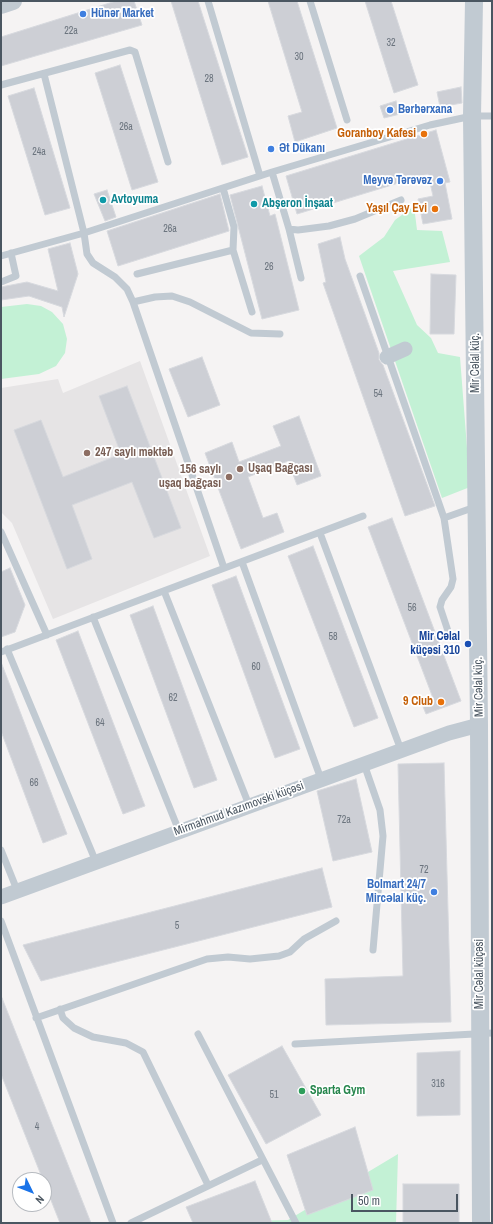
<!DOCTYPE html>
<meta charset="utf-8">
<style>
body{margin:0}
#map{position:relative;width:493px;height:1224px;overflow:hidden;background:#f5f3f3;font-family:"Archivo Narrow",sans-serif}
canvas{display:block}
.frame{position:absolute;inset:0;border:2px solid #4a5661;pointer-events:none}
.north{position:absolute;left:12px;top:1172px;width:40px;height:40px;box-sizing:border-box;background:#fff;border:1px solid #b7bbc0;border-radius:50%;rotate:133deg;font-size:11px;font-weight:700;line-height:16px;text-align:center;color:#4a5661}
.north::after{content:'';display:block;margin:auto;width:14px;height:18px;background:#1a73e8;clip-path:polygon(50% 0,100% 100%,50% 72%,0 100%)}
.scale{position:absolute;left:351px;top:1194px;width:107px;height:18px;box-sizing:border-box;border:2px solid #4a5661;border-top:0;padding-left:5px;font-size:12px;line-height:14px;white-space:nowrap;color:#4a5661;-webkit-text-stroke:3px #fff;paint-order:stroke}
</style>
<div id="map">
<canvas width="493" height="1224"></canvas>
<div class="frame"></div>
<div class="north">N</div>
<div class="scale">50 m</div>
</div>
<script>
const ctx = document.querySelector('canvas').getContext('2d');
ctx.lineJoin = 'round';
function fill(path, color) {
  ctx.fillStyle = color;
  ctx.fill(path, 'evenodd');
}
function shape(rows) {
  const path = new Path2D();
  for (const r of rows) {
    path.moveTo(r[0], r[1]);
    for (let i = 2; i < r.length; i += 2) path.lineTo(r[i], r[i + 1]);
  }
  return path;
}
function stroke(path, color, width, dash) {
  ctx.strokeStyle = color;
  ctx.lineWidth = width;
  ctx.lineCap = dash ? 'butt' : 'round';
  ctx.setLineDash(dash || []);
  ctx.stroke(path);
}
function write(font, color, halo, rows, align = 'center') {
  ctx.font = font + ' "Archivo Narrow",sans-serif';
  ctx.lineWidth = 3.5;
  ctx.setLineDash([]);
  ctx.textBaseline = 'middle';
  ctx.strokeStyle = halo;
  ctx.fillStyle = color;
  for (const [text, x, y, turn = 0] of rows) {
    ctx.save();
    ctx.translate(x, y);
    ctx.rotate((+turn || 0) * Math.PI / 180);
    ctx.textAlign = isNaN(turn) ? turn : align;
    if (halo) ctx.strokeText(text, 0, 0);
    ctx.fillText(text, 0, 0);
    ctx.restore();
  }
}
fill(shape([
 [140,361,210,556,53,619,12,523,1,512,1,388,58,379,63,393]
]), '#e6e4e5');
fill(shape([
 [414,206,417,230,442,231,450,262,393,271,417,325,431,338,438,353,460,357,470,487,442,498,359,256,384,237,395,220],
 [27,304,41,306,52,312,63,324,67,339,65,353,56,366,39,374,1,379,1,307],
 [398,1154,396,1223,244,1223,247,1221,288,1220]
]), '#c3f1d5');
const building = shape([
 [116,1,134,1,142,25,1,66,1,37,116,1],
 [171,1,198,1,248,157,222,165,171,1],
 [268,1,297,1,337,128,295,142,288,116,302,112,268,1],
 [365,1,391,1,418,85,394,93,365,1],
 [120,65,158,182,132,190,95,73,120,65],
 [461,87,462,103,440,107,437,92,461,87],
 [34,88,70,208,45,215,8,96,34,88],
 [396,101,400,114,384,118,380,106,396,101],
 [436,130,450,182,445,183,452,219,423,224,418,199,433,196,428,174,297,214,286,176,436,130],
 [262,186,270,216,275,214,299,310,262,319,230,195,262,186],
 [107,190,116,217,105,221,94,194,107,190],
 [220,194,229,231,118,266,107,231,220,194],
 [340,237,345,259,379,353,379,360,383,365,435,506,405,516,323,283,326,282,318,244,340,237],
 [70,243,78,274,64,317,62,307,29,296,1,300,1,287,27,282,58,291,48,249,70,243],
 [431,274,456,275,454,334,430,334,431,274],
 [202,357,220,405,188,417,169,369,202,357],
 [127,386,181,528,154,538,132,482,72,505,92,559,67,569,14,430,41,420,63,477,121,454,99,396,127,386],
 [299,416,321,476,297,485,288,461,248,477,263,518,277,513,284,532,241,549,205,453,232,442,239,462,281,446,273,426,299,416],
 [392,518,461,701,426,714,421,702,433,698,368,527,392,518],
 [313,546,378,718,354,727,288,556,313,546],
 [10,568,25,605,15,632,1,637,1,572,10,568],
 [236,576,300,749,275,758,212,585,236,576],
 [153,606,217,780,194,788,130,615,153,606],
 [78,631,145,806,123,814,56,640,78,631],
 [1,662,67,834,43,843,1,731,1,662],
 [444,763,451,1022,326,1025,325,979,403,976,398,764,444,763],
 [356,779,372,852,333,861,317,791,356,779],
 [322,868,332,907,41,981,23,945,322,868],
 [2,998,91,1223,60,1223,1,1074,2,998],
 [282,1046,321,1115,266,1144,228,1075,282,1046],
 [460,1051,460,1115,417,1116,417,1053,460,1051],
 [355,1127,373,1190,307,1215,287,1155,355,1127],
 [255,1181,272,1223,193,1223,186,1207,255,1181],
 [403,1184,459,1184,459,1223,403,1223,403,1184]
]);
fill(building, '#cdcfd5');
stroke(building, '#d7d9de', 1);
stroke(shape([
 [208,1,260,176],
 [310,1,347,120],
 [44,74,84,233,87,254,93,263,115,277,127,289,133,302,224,568],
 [1,85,130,50,135,52,168,162],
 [272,172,289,229,298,230,329,226,355,219,401,200],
 [223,188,234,227,233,250,252,312],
 [289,229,301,278],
 [1,256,84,233,272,172,430,125,472,116,492,116],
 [137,274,233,250],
 [360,276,444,518,453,579,451,587,442,600,440,607,450,637],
 [1,282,16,276,11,253],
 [133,302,155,297,172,296,190,302,251,333,280,334],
 [444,518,475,507],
 [1,532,47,635],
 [320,533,401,750],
 [242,562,321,779],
 [164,591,249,805],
 [93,617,179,831],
 [7,649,96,862],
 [1,652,363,516],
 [364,764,380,810,383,836,373,950],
 [1,850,17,890],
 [1,921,113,1223],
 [60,1009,63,1018,74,1028,93,1037,126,1043,143,1052,208,1185],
 [36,1018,207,959,228,957,250,959,279,956,290,952,304,939,336,921],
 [198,1034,296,1223],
 [295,1044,492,1033],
 [131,1223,262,1160]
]), '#c1cad2', 7);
stroke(shape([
 [387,357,405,349],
 [1,897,449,733,479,725]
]), '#c1cad2', 15);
stroke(shape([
 [474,1,472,116,479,725,481,1223],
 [1,5,13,1]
]), '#c1cad2', 18);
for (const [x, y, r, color] of [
 [83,14,4,"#3f7fe0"],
 [390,110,4,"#3f7fe0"],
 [424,134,4,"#e8710a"],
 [271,149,4,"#3f7fe0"],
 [440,181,4,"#3f7fe0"],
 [103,200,4,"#0f9aa8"],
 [254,204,4,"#0f9aa8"],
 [435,209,4,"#e8710a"],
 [87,453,4,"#8d6e63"],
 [240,469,4,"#8d6e63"],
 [229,477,4,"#8d6e63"],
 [468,644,4,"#1a4fb4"],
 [441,702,4,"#e8710a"],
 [434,892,4,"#3f7fe0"],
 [302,1091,4,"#2e9e5b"]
]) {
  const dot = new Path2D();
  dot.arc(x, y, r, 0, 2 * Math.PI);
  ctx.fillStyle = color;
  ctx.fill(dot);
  stroke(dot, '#fff', 1.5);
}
write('10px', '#6b747e', null, [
 ["22a",71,31],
 ["32",391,43],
 ["30",299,57],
 ["28",209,79],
 ["26a",126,127],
 ["24a",39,152],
 ["26a",170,229],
 ["26",269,267],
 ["54",378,394],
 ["56",412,608],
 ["58",333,637],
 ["60",256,667],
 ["62",173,698],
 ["64",100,723],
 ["66",34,783],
 ["72a",344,820],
 ["72",424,870],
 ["5",177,926],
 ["316",438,1084],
 ["51",274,1095],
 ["4",37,1127]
]);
write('bold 12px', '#366cbe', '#fff', [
 ["Hünər Market",91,14],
 ["Bərbərxana",398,110],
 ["Ət Dükanı",279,149],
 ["Meyvə Tərəvəz",432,181,"right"],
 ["Bolmart 24/7",426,885,"right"],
 ["Mircәlal küç.",426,899,"right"]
], 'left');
write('bold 12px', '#c56008', '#fff', [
 ["Goranboy Kafesi",416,134],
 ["Yaşıl Çay Evi",427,209],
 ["9 Club",433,702]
], 'right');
write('bold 12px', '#0d838f', '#fff', [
 ["Avtoyuma",111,200],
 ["Abşeron İnşaat",262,204]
], 'left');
write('12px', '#4a5661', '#fff', [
 ["Mir Cəlal küç.",476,363,-90],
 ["Mir Cəlal küç.",479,687,-91],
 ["Mirmahmud Kazımovski küçəsi",239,809,-20],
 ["Mir Cəlal küçəsi",480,974,-90]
]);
write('bold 12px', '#785e54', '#fff', [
 ["247 saylı məktəb",95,453],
 ["Uşaq Bağçası",248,469],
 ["156 saylı",221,470,"right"],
 ["uşaq bağçası",221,484,"right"]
], 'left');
write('bold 12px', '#164399', '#fff', [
 ["Mir Cəlal",460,637],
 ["küçəsi 310",460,651]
], 'right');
write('bold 12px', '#27864d', '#fff', [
 ["Sparta Gym",310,1091]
], 'left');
</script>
